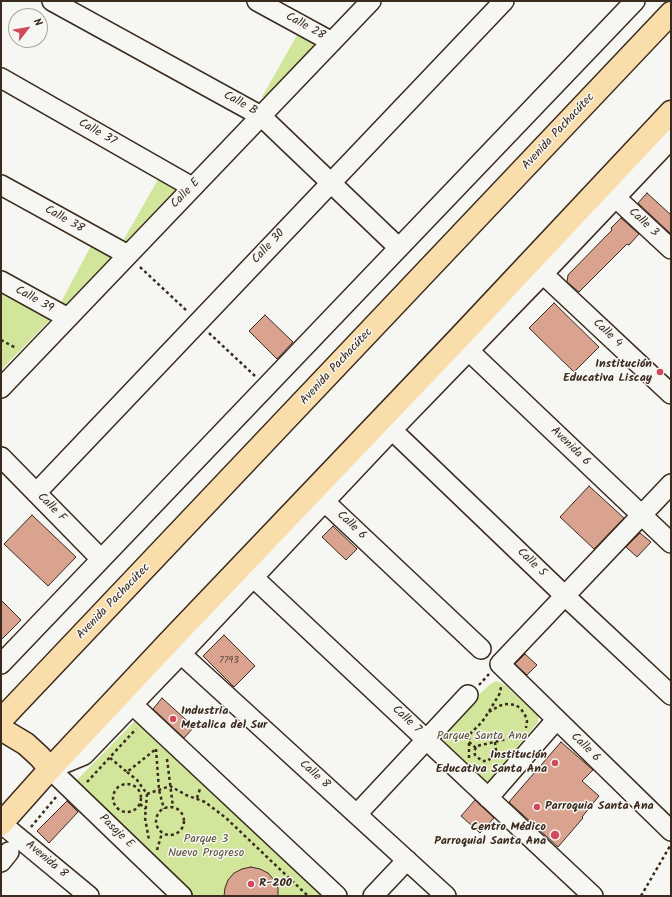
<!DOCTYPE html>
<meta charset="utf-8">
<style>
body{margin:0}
#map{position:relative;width:672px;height:897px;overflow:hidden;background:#f6f6f2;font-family:Kalam,sans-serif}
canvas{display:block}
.frame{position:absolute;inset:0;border:2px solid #3b2a1e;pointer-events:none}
.north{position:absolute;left:8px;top:8px;width:40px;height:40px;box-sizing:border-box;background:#f6f6f2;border:1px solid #aba49d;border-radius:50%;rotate:59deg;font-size:11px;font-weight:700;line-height:16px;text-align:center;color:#3b2a1e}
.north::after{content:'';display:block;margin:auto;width:14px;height:18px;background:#d1495b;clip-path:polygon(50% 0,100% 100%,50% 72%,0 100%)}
</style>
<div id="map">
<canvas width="672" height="897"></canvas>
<div class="frame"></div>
<div class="north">N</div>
</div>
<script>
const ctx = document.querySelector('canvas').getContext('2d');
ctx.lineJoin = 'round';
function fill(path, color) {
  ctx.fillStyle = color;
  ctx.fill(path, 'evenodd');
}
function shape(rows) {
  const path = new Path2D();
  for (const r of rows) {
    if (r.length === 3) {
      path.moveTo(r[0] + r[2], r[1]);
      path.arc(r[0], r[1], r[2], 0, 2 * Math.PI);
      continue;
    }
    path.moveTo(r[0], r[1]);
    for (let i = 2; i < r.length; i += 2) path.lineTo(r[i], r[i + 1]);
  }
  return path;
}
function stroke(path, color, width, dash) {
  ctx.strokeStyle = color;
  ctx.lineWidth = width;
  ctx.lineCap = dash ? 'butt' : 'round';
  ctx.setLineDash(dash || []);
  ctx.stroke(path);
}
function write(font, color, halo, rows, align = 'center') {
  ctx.font = font + ' Kalam,sans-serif';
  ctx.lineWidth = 3;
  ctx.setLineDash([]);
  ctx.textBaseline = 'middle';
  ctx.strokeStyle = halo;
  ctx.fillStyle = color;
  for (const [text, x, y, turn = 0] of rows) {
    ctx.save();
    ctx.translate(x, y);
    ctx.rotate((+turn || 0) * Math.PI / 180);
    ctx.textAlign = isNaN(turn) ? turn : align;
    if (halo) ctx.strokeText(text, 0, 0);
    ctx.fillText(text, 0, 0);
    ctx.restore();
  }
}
fill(shape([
 [297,35,314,45,265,97,262,97],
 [160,176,183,190,131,246,123,241],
 [94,240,120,256,66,313,58,308],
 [1,293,51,319,1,370],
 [496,681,505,685,535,713,538,716,538,722,489,781,481,781,438,741,438,735,489,685],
 [135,721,325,896,193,896,75,782]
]), '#d1e69b');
const building = shape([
 [647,193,671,215,671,234,638,203,647,193],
 [621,218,639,234,629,245,627,244,579,292,567,282,568,275,612,230,611,228,621,218],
 [554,303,599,347,574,372,529,328,554,303],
 [265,315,293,342,277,359,249,331,265,315],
 [589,486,624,518,594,549,560,517,589,486],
 [32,515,76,557,48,586,4,544,32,515],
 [333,526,357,549,346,560,322,537,333,526],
 [640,533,651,542,637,557,626,547,640,533],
 [1,600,21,620,1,640,1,600],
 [224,635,255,666,234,687,203,656,224,635],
 [525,654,537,665,527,675,515,664,525,654],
 [162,698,194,727,184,738,153,709,162,698],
 [561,742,593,770,582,781,599,796,582,817,583,818,558,847,509,802,561,742],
 [475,800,494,818,480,833,461,816,475,800],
 [67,801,78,812,49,843,37,831,67,801],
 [251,867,260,869,268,873,274,880,278,888,278,896,224,896,225,888,228,880,234,873,242,869,251,867]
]);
fill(building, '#d9a390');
stroke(building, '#3b2a1e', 1);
const minor = shape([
 [52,1,261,116,399,248],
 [257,1,332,42],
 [1,78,192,187],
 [1,185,128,255],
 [615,197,671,249],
 [543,274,671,394],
 [1,281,68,318],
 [469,351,671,543],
 [1,388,371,1],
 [392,430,564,595,671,695],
 [1,457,101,559],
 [671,484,500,664,671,831],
 [36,493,504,1],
 [325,502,481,649],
 [254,578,593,896],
 [181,654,446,896],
 [1,664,635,1],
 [133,705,337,896],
 [488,798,556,720],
 [357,814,468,695],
 [2,824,89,896],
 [1,862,9,852],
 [182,896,50,769,84,755,181,654,392,430,543,274,671,139],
 [373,896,407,860]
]);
const major = shape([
 [1,720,671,13],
 [1,729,26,744,40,757,50,769],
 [1,824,50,769,168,643,458,339,671,112]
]);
stroke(minor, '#3b2a1e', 22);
stroke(major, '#3b2a1e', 25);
stroke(shape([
 [140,267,187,311],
 [209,333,255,376],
 [1,340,16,348],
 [479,685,489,674],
 [489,712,499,706,505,704,516,705,521,709,525,715,527,721,526,728],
 [469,742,476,748],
 [495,742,496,750,494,754,488,761,482,761,475,755,474,751,477,746,520,736],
 [156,749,159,790,164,809],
 [110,758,127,772,156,749],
 [469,758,469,738,470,734,482,722,488,713,500,693,501,687],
 [167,759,173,807],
 [127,772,137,780,147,794,145,818,149,840],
 [87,782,136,729],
 [127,798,14],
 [147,794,170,786,186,795,205,802,226,818,308,896],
 [197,798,200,789],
 [140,804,146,809],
 [170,821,14],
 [31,827,56,797],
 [157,850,162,833],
 [641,896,670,846]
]), '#3b2a1e', 2.5, [3, 3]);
stroke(minor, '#f6f6f2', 19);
stroke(major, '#f9deab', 22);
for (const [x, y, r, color] of [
 [660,372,4,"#d1495b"],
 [173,719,4,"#d1495b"],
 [555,763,4,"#d1495b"],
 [537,807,4,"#d1495b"],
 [555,835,5,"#d1495b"],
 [251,884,4,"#d1495b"]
]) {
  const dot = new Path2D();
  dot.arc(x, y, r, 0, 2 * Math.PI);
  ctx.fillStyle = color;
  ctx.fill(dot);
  stroke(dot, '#f6f6f2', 1.5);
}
write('10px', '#62483a', null, [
 ["7793",229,661]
]);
write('12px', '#3b2a1e', '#f6f6f2', [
 ["Calle 28",305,27,29],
 ["Calle B",240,104,29],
 ["Avenida Pachacútec",559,132,-47],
 ["Calle 37",97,133,30],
 ["Calle E",186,194,-46],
 ["Calle 38",64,220,29],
 ["Calle 3",643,223,43],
 ["Calle 30",269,247,-47],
 ["Calle 39",34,300,29],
 ["Calle 4",607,334,43],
 ["Avenida Pachacútec",337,367,-47],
 ["Avenida 6",570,447,44],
 ["Calle F",51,508,45],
 ["Calle 6",351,526,43],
 ["Calle 5",531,563,44],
 ["Avenida Pachacútec",114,602,-46],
 ["Calle 7",406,720,43],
 ["Calle 6",585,748,44],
 ["Calle 8",314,775,42],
 ["Pasaje E",116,832,44],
 ["Avenida 8",46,860,40]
]);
write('bold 12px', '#3b2a1e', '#f6f6f2', [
 ["Institución",652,365],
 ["Educativa Liscay",652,379],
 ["Industria",181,712,"left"],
 ["Metalica del Sur",181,726,"left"],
 ["Institución",547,756],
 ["Educativa Santa Ana",547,770],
 ["Parroquia Santa Ana",545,807,"left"],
 ["Centro Médico",546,828],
 ["Parroquial Santa Ana",546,842],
 ["R-200",259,884,"left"]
], 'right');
write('12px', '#595037', '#f6f6f2', [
 ["Parque Santa Ana",482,737],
 ["Parque 3",206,840],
 ["Nuevo Progreso",206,854]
]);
</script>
